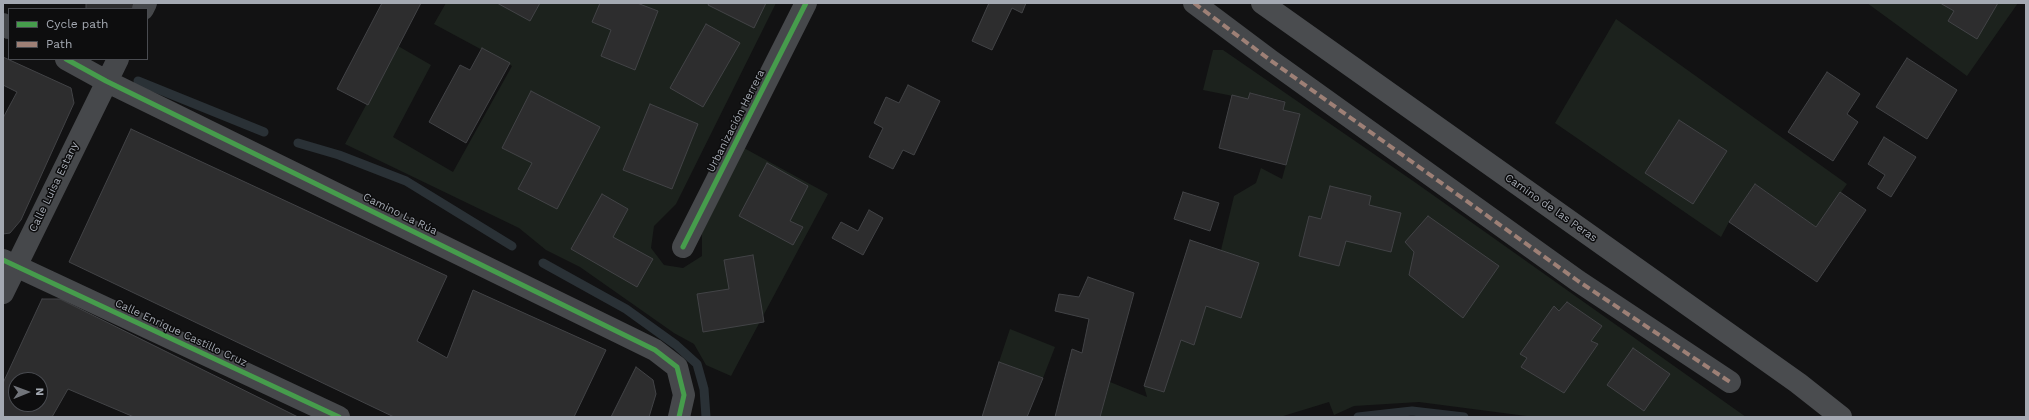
<!DOCTYPE html>
<meta charset="utf-8">
<style>
body{margin:0}
#map{position:relative;width:2029px;height:420px;overflow:hidden;background:#121213;font-family:"Work Sans",sans-serif}
canvas{display:block}
.frame{position:absolute;inset:0;border:4px solid #a4a9b2;pointer-events:none}
.legend{position:absolute;left:8px;top:8px;width:140px;height:52px;box-sizing:border-box;background:#0d0d0e;border:1px solid #494b50;margin:0;padding:5px 7px;list-style:none;font-size:12px;color:#a4a9b2}
.legend li{display:flex;align-items:center;gap:8px;height:20px}
.legend b{width:20px;border:1px solid #494b50}
.north{position:absolute;left:8px;top:372px;width:40px;height:40px;box-sizing:border-box;background:#0d0d0e;border:1px solid #494b50;border-radius:50%;rotate:89deg;font-size:11px;font-weight:700;line-height:16px;text-align:center;color:#a4a9b2}
.north::after{content:'';display:block;margin:auto;width:14px;height:18px;background:#71747a;clip-path:polygon(50% 0,100% 100%,50% 72%,0 100%)}
</style>
<div id="map">
<canvas width="2029" height="420"></canvas>
<div class="frame"></div>
<ul class="legend">
<li><b style="height:5px;background:#469c4c"></b>Cycle path</li>
<li><b style="height:5px;background:#9e8076"></b>Path</li>
</ul>
<div class="north">N</div>
</div>
<script>
const ctx = document.querySelector('canvas').getContext('2d');
ctx.lineJoin = 'round';
function fill(path, color) {
  ctx.fillStyle = color;
  ctx.fill(path, 'evenodd');
}
function shape(rows) {
  const path = new Path2D();
  for (const r of rows) {
    path.moveTo(r[0], r[1]);
    for (let i = 2; i < r.length; i += 2) path.lineTo(r[i], r[i + 1]);
  }
  return path;
}
function stroke(path, color, width, dash) {
  ctx.strokeStyle = color;
  ctx.lineWidth = width;
  ctx.lineCap = dash ? 'butt' : 'round';
  ctx.setLineDash(dash || []);
  ctx.stroke(path);
}
function write(font, color, halo, rows, align = 'center') {
  ctx.font = font + ' "Work Sans",sans-serif';
  ctx.lineWidth = 3;
  ctx.setLineDash([]);
  ctx.textBaseline = 'middle';
  ctx.strokeStyle = halo;
  ctx.fillStyle = color;
  for (const [text, x, y, turn = 0] of rows) {
    ctx.save();
    ctx.translate(x, y);
    ctx.rotate((+turn || 0) * Math.PI / 180);
    ctx.textAlign = isNaN(turn) ? turn : align;
    if (halo) ctx.strokeText(text, 0, 0);
    ctx.fillText(text, 0, 0);
    ctx.restore();
  }
}
fill(shape([
 [446,3,776,3,676,204,654,226,651,248,664,265,683,268,702,256,702,233,744,148,828,194,731,376,706,365,694,344,674,333,580,267,546,250,519,228,345,144,398,46,431,65,393,137,453,172,512,66,434,24],
 [1867,3,2018,3,1967,76],
 [1616,19,1847,184,1816,227,1755,184,1729,222,1721,237,1555,123],
 [1213,50,1223,50,1416,183,1746,417,1534,417,1419,402,1354,406,1334,415,1329,402,1280,417,1100,417,1110,382,1147,397,1144,386,1190,240,1221,250,1234,196,1256,183,1261,168,1282,179,1300,114,1283,110,1285,101,1250,93,1248,99,1203,90],
 [1010,329,1055,347,1043,378,999,362]
]), '#1c221d');
stroke(shape([
 [138,81,264,132],
 [298,143,339,155,406,181,512,246],
 [543,263,626,309,676,345,697,364,704,389,706,417],
 [1358,417,1412,411,1464,417]
]), '#2a3136', 9);
const building = shape([
 [86,3,137,3,134,9,86,9,86,3],
 [382,3,421,3,368,105,337,89,382,3],
 [497,3,540,3,530,21,497,3],
 [600,3,637,3,658,11,635,70,601,56,611,30,592,22,600,3],
 [709,3,766,3,754,28,708,5,709,3],
 [989,3,1026,3,1022,13,1012,8,992,50,972,41,989,3],
 [1940,3,1998,3,1977,39,1948,21,1954,11,1940,3],
 [706,24,740,43,703,107,670,88,706,24],
 [482,48,510,63,466,143,429,122,460,65,470,70,482,48],
 [3,57,71,88,74,103,21,220,10,233,3,234,3,118,17,92,3,85,3,57],
 [1907,58,1957,90,1927,139,1876,107,1907,58],
 [1827,72,1860,94,1847,114,1858,122,1833,161,1788,132,1827,72],
 [908,85,940,101,914,155,903,150,893,169,869,157,883,128,874,123,886,97,899,103,908,85],
 [531,91,600,127,557,209,518,189,532,163,502,148,531,91],
 [1250,93,1285,102,1283,110,1300,114,1286,165,1219,148,1232,95,1248,99,1250,93],
 [650,104,698,124,672,189,623,170,650,104],
 [1679,120,1727,151,1693,204,1645,173,1679,120],
 [131,129,447,276,417,341,447,358,473,290,606,350,574,417,394,417,69,262,131,129],
 [1884,137,1916,157,1891,197,1877,188,1885,175,1868,164,1884,137],
 [767,163,808,186,790,221,803,227,793,245,739,216,767,163],
 [1755,184,1816,227,1840,192,1866,210,1817,282,1729,222,1755,184],
 [1330,186,1371,196,1369,205,1401,213,1391,252,1346,241,1339,266,1299,256,1309,216,1321,219,1330,186],
 [1183,192,1219,203,1210,231,1174,219,1183,192],
 [602,194,628,209,613,237,653,259,637,287,571,249,602,194],
 [869,210,883,218,863,255,832,238,841,222,858,231,869,210],
 [1428,216,1499,266,1463,318,1409,275,1414,252,1405,242,1428,216],
 [1190,240,1259,263,1241,318,1206,306,1194,345,1181,340,1164,392,1144,386,1190,240],
 [753,255,764,322,703,332,697,294,729,289,724,260,753,255],
 [1088,277,1134,293,1100,417,1055,417,1072,349,1082,353,1089,319,1055,311,1059,294,1079,297,1088,277],
 [42,299,60,299,298,417,134,417,68,389,52,417,3,417,3,383,42,299],
 [16,380,40,380,40,404,16,404,16,380],
 [1567,302,1602,326,1591,341,1598,344,1564,393,1521,367,1527,358,1520,354,1554,306,1559,311,1567,302],
 [1633,348,1670,374,1644,411,1607,385,1633,348],
 [999,362,1043,378,1027,417,982,417,999,362],
 [636,367,653,380,656,394,649,417,611,417,636,367]
]);
fill(building, '#2d2d2e');
stroke(building, '#424346', 1);
stroke(shape([
 [1194,3,1270,60,1578,281,1730,382],
 [143,9,146,3],
 [3,24,9,28],
 [66,59,106,81,655,350,677,367,684,395,679,417],
 [683,247,806,3],
 [3,260,339,417],
 [3,293,118,59]
]), '#46484b', 22);
stroke(shape([
 [1262,3,1798,383,1841,417]
]), '#4a4c4f', 22);
stroke(shape([
 [1194,3,1270,60,1578,281,1730,382]
]), '#9e8076', 4, [8, 4]);
stroke(shape([
 [66,59,106,81,655,350,677,367,684,395,679,417],
 [683,247,806,3],
 [3,260,339,417]
]), '#469c4c', 5);
write('11px', '#a4a9b2', '#0d0d0e', [
 ["Urbanización Herrera",736,121,-63],
 ["Calle Luisa Estany",54,187,-64],
 ["Camino de las Peras",1551,208,35],
 ["Camino La Rúa",400,214,26],
 ["Calle Enrique Castillo Cruz",181,333,25]
]);
</script>
